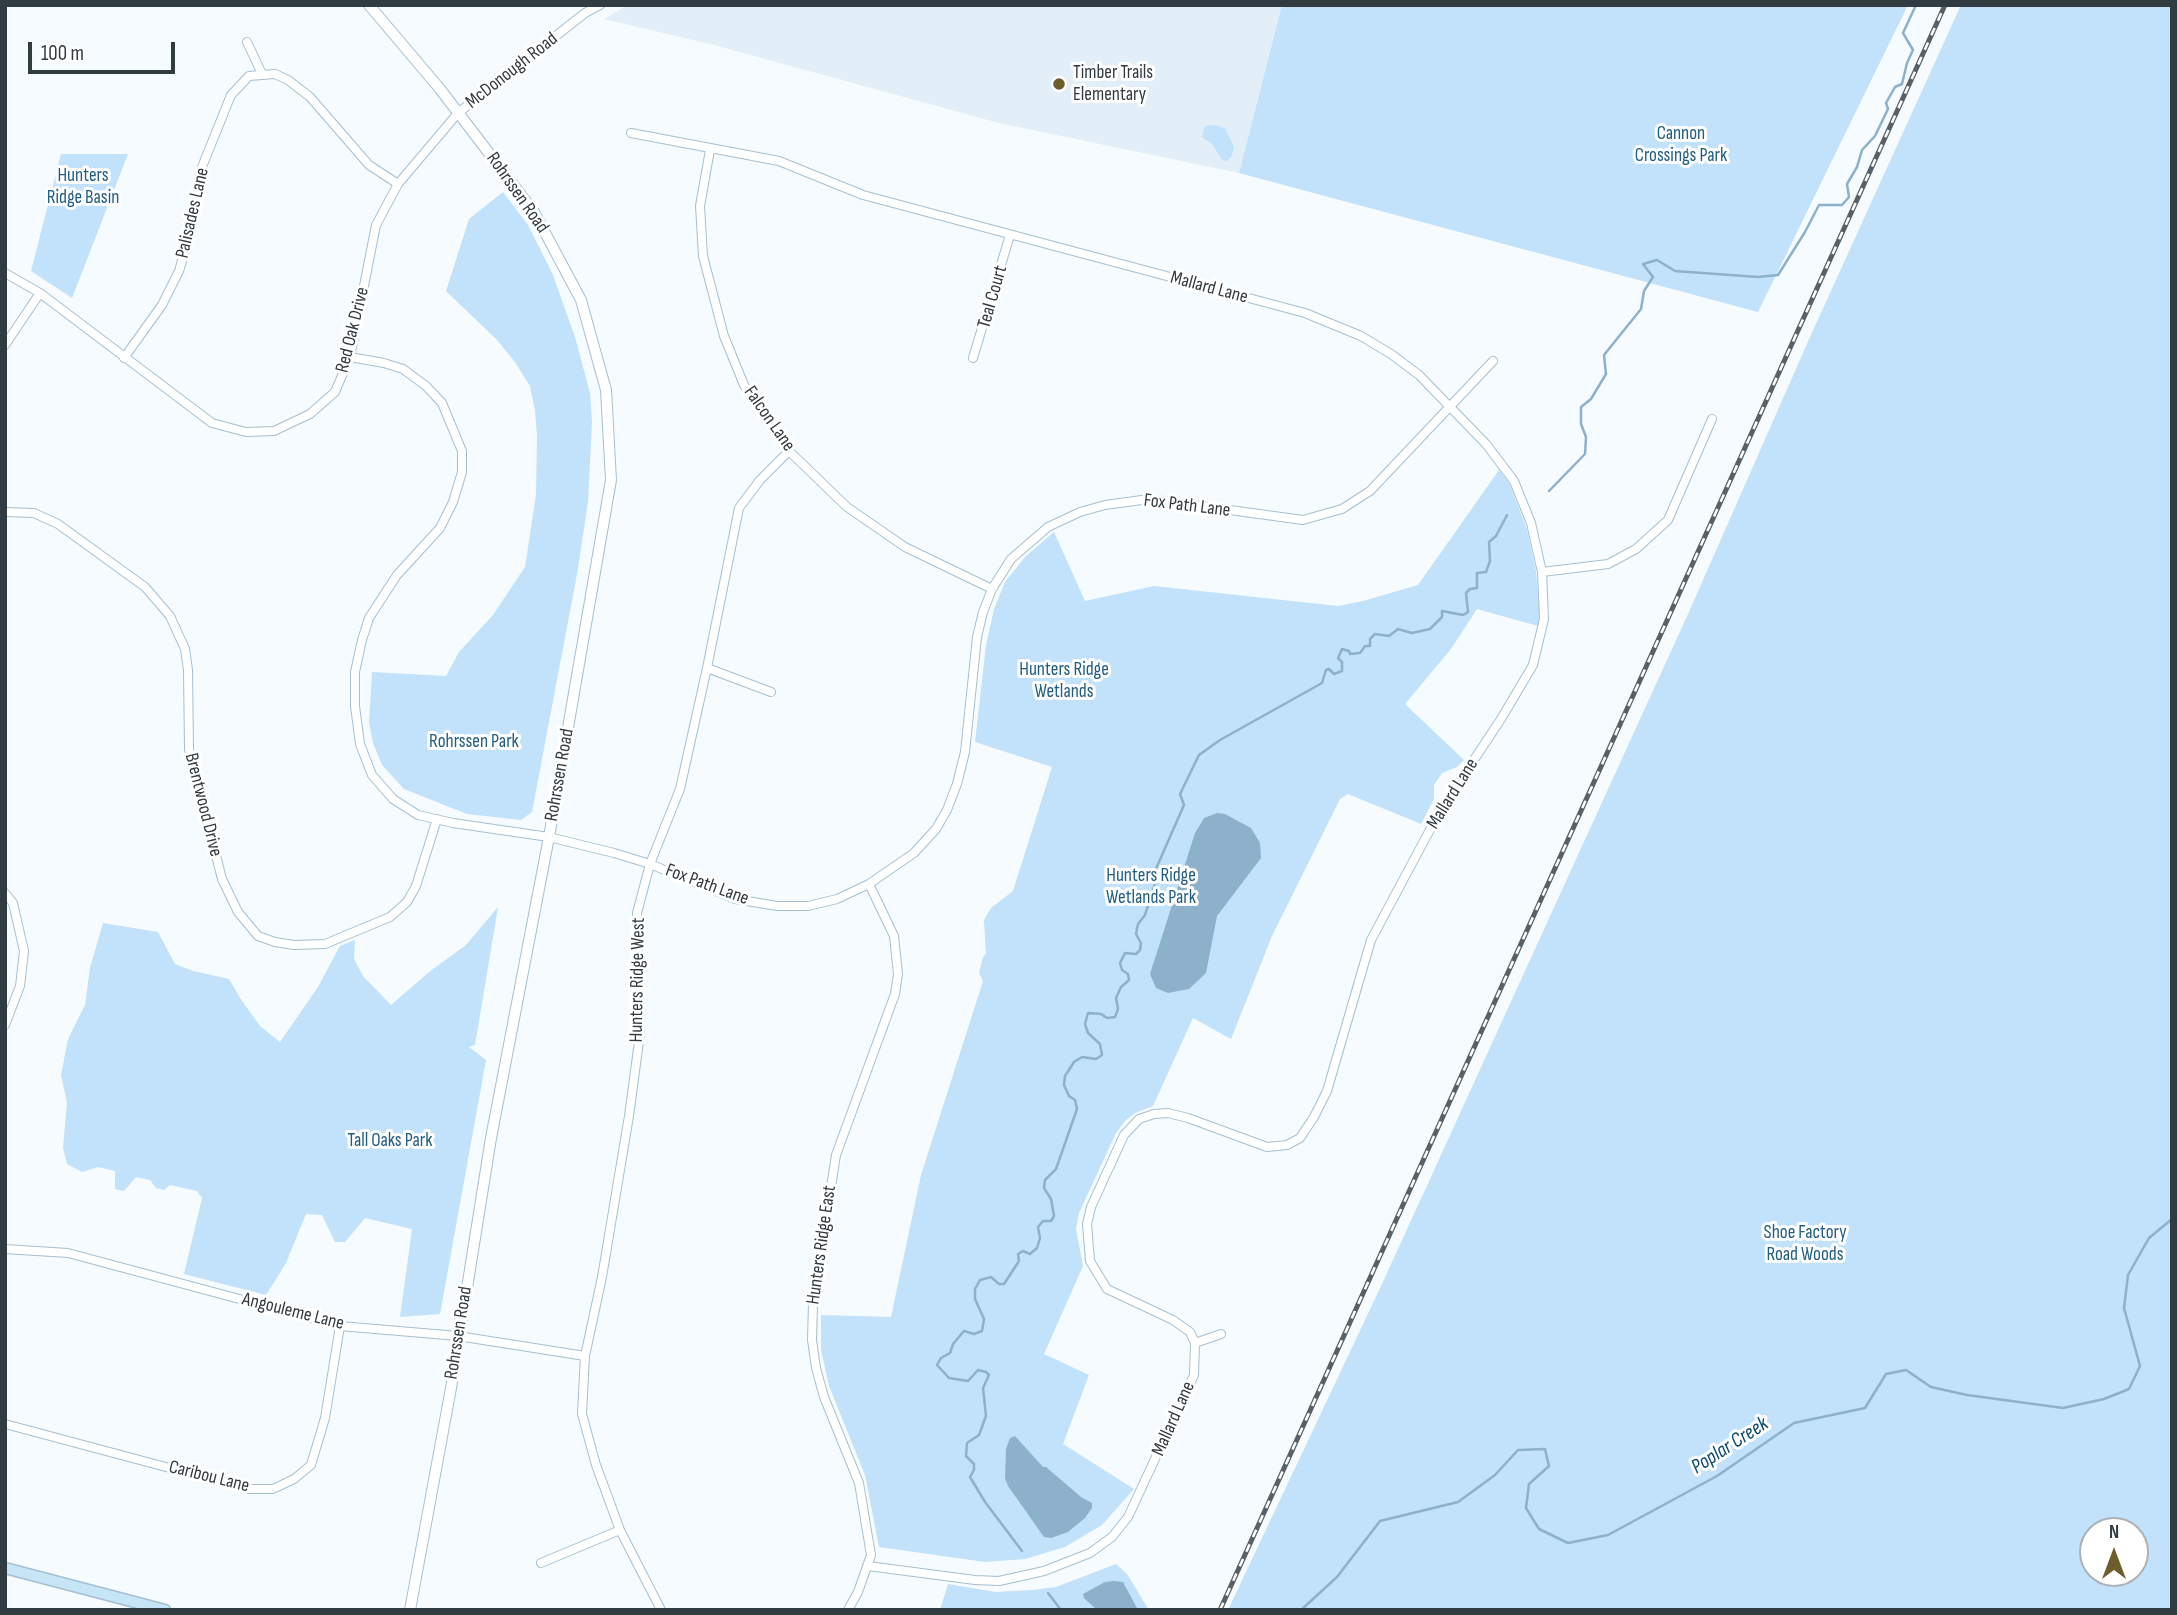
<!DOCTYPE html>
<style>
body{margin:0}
#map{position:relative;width:2177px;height:1615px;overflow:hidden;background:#f5fbfe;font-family:"Sofia Sans Condensed",sans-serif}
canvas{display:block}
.frame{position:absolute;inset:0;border:7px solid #313b42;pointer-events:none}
.north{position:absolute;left:2079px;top:1517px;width:70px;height:70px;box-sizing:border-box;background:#fff;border:2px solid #adb1b3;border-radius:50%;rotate:0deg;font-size:19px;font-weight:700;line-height:28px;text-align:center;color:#313b42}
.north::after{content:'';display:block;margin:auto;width:24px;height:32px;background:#6c5d2a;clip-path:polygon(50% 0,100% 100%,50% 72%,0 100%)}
.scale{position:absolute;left:28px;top:42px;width:147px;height:32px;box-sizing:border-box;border:4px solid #313b42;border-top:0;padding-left:9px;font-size:21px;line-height:24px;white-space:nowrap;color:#313b42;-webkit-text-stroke:5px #fff;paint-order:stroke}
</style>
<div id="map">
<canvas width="2177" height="1615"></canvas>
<div class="frame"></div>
<div class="north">N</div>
<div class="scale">100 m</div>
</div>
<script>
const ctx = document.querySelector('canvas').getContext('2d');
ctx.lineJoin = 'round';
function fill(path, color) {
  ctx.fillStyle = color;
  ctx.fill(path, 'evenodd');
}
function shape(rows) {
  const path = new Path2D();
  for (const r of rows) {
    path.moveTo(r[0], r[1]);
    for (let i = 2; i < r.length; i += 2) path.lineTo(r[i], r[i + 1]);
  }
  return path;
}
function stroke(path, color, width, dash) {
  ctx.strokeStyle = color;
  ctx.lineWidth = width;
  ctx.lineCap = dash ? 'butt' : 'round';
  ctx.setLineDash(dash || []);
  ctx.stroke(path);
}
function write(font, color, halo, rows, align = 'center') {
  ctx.font = font + ' "Sofia Sans Condensed",sans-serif';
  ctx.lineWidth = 6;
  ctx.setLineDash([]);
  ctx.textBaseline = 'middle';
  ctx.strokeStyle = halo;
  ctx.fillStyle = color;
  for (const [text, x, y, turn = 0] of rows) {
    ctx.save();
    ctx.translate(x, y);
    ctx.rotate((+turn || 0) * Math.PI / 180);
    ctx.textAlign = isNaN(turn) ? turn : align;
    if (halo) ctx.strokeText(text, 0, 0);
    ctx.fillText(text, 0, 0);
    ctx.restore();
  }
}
fill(shape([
 [628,5,1282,5,1239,173,999,123,714,45,604,19]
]), '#e2eff8');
fill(shape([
 [1282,5,1908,5,1758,312,1239,173],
 [1961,5,2172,5,2172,1610,1228,1610,1382,1284,1688,614,1810,337],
 [2093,1531,2135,1531,2135,1573,2093,1573],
 [1215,125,1225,128,1234,147,1232,155,1227,161,1222,160,1213,145,1202,137,1205,126],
 [61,154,128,154,72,298,31,271],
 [503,192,528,225,553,275,575,337,590,393,592,422,588,502,577,574,532,812,521,820,467,814,404,789,382,765,373,743,369,722,372,672,446,676,459,652,493,615,525,567,536,495,537,435,535,411,530,386,515,362,497,340,446,291,469,219],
 [1499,470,1509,483,1527,529,1536,571,1540,618,1538,626,1477,609,1451,649,1405,704,1464,760,1457,767,1442,773,1434,785,1434,799,1421,824,1348,794,1340,799,1272,936,1231,1039,1193,1018,1153,1106,1135,1113,1126,1120,1116,1133,1079,1213,1076,1229,1083,1266,1044,1354,1089,1375,1063,1444,1134,1489,1102,1525,1065,1547,1025,1559,985,1562,879,1547,865,1475,829,1386,821,1350,821,1315,891,1317,921,1175,983,981,979,973,983,957,986,954,984,920,991,908,1013,891,1052,767,975,742,986,645,994,609,1005,582,1025,557,1054,532,1085,601,1154,586,1338,606,1363,601,1418,585],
 [498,907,475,1045,469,1047,486,1060,440,1314,400,1317,412,1229,365,1218,345,1242,335,1242,322,1215,306,1214,286,1263,266,1295,184,1274,202,1198,197,1191,170,1185,164,1190,156,1188,150,1180,136,1177,124,1191,115,1189,115,1171,98,1167,82,1172,67,1164,63,1148,67,1103,61,1075,68,1039,85,1005,90,968,103,923,158,932,175,964,193,971,229,979,240,998,260,1026,280,1042,318,987,340,946,355,940,354,959,363,976,391,1005,429,972,466,945],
 [1116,1564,1127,1574,1149,1610,940,1610,948,1584,996,1592,1032,1590,1056,1587]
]), '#c1e2fa');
fill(shape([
 [1217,813,1225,814,1251,828,1260,843,1261,858,1217,916,1206,973,1189,989,1168,993,1156,988,1150,974,1195,833,1204,818],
 [1015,1436,1043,1467,1046,1467,1081,1497,1092,1503,1092,1508,1085,1518,1068,1532,1051,1538,1044,1537,1008,1486,1005,1478,1006,1449,1010,1438],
 [1114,1581,1123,1582,1138,1610,1097,1610,1084,1598,1083,1594,1105,1582]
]), '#8db1ca');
stroke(shape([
 [1549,491,1585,454,1586,437,1581,424,1581,407,1591,399,1606,374,1604,355,1641,309,1644,291,1653,277,1643,264,1657,260,1675,271,1758,277,1778,275,1805,232,1819,205,1842,205,1849,197,1847,184,1857,167,1862,150,1875,136,1888,109,1886,103,1895,87,1902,84,1907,63,1913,50,1903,33,1916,5],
 [1022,1551,985,1502,970,1477,974,1470,974,1464,966,1456,967,1443,979,1435,986,1416,983,1388,989,1375,986,1372,978,1370,968,1381,949,1378,937,1365,941,1358,950,1353,953,1344,964,1331,974,1334,982,1331,984,1319,975,1299,975,1289,980,1280,991,1277,999,1284,1004,1284,1019,1261,1018,1254,1023,1251,1030,1254,1037,1248,1040,1238,1038,1227,1043,1221,1051,1221,1054,1216,1051,1199,1044,1188,1045,1180,1056,1169,1077,1109,1075,1100,1069,1096,1064,1085,1065,1076,1074,1062,1082,1057,1096,1059,1102,1055,1100,1044,1088,1033,1085,1024,1088,1013,1101,1014,1107,1018,1115,1017,1118,1009,1116,998,1121,987,1129,980,1128,974,1122,970,1120,963,1125,953,1136,954,1140,950,1141,943,1136,934,1138,924,1145,915,1156,881,1155,871,1184,805,1180,794,1199,755,1220,740,1322,683,1326,670,1329,669,1334,674,1342,671,1342,662,1338,658,1342,649,1349,651,1350,654,1360,653,1365,646,1370,646,1370,639,1375,634,1389,636,1398,629,1412,633,1430,629,1442,617,1442,611,1463,615,1468,612,1466,593,1470,589,1477,588,1477,573,1486,572,1490,561,1489,542,1496,536,1507,515],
 [1048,1593,1061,1610],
 [1301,1610,1337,1577,1380,1521,1458,1502,1495,1475,1518,1450,1545,1449,1549,1466,1529,1484,1526,1508,1539,1529,1568,1543,1608,1535,1717,1476,1794,1423,1865,1408,1886,1374,1906,1370,1931,1387,1967,1395,2063,1408,2104,1399,2129,1389,2140,1366,2124,1308,2128,1275,2149,1238,2172,1219]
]), '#8db1ca', 2.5);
const minor = shape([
 [247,42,262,74],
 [631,133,779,161,863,195,1305,313,1361,336,1391,354,1419,375,1486,444,1514,481,1531,523,1542,572,1544,619,1533,665,1501,719,1440,811,1371,940,1327,1091,1314,1117,1300,1138,1287,1145,1267,1147,1188,1118,1168,1113,1154,1114,1139,1119,1124,1135,1091,1207,1087,1224,1090,1261,1107,1289,1173,1320,1190,1332,1195,1343,1194,1375,1128,1517,1112,1537,1090,1553,1044,1571,999,1581,975,1580,868,1566],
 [710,150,700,206,703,256,724,336,744,385,789,451,847,507,905,547,992,589],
 [5,273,40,293,212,423,246,432,274,431,310,414,335,392,350,357,376,225,398,184,458,113,585,13,600,5],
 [5,345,40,293],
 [350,357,384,363,403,369,426,386,442,403,462,451,462,472,453,502,440,528,397,575,369,618,362,640,355,672,355,706,360,744,372,775,393,799,418,815,453,823,549,837,614,853,650,864,735,899,777,906,808,906,837,899,869,884,914,853,936,829,947,810,957,784,965,752,977,637,983,612,992,589,1011,559,1048,527,1080,512,1105,505,1149,499,1303,520,1342,509,1370,491,1493,361],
 [124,358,162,305,179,271,193,224,202,167,231,95,249,76,275,74,288,80,310,97,369,165,398,184],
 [973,358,1010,235],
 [5,512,34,513,58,524,145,587,170,616,185,649,188,670,189,749,222,879,238,912,258,936,275,942,294,945,325,944,390,917,407,902,416,886,437,819],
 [1542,572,1608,564,1636,549,1668,520,1712,419],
 [707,668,771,692],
 [5,893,13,903,24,951,20,986,5,1025],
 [5,1249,68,1253,340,1326,458,1336,585,1356],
 [1195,1343,1221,1334],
 [5,1424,248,1489,273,1489,294,1479,311,1465,325,1418,340,1326],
 [541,1563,620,1530],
 [661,1610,620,1530,596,1465,582,1414,585,1356,602,1277,629,1116,640,1034,637,913,650,864,680,789,707,668,739,508,760,480,789,451],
 [848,1610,858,1592,871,1555,859,1483,824,1397,816,1368,812,1340,813,1303,836,1155,895,994,898,974,894,936,869,884]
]);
const tertiary = shape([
 [369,5,440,89,534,212,581,300,606,390,611,480,549,837,491,1138,451,1388,410,1610]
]);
const secondary = shape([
 [5,1568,165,1610]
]);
stroke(minor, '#a6bfd0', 10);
stroke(tertiary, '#a6bfd0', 12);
stroke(secondary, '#a6bfd0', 13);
stroke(minor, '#fff', 8);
stroke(tertiary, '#fff', 10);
stroke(secondary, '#c6e5f7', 10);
const rail = shape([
 [1220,1610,1945,5]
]);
stroke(rail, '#586168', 5);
stroke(rail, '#fff', 2.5, [8]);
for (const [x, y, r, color] of [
 [1059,84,7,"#6c5d2a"]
]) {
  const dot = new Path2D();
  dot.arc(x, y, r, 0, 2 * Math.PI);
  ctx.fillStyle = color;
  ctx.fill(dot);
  stroke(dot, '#fff', 2.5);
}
write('19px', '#313b42', '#fff', [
 ["McDonough Road",512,71,-38],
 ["Rohrssen Road",517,193,55],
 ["Palisades Lane",193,213,-77],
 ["Mallard Lane",1209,288,15],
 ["Teal Court",993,297,-74],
 ["Red Oak Drive",353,330,-76],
 ["Falcon Lane",769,419,55],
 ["Fox Path Lane",1187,506,7],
 ["Rohrssen Road",560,775,-80],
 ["Mallard Lane",1453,794,-58],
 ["Brentwood Drive",203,805,76],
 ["Fox Path Lane",707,885,20],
 ["Hunters Ridge West",638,980,-89],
 ["Hunters Ridge East",822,1245,-82],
 ["Angouleme Lane",293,1312,14],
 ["Rohrssen Road",459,1333,-81],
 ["Mallard Lane",1174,1419,-66],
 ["Caribou Lane",209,1477,14]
]);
write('19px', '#313b42', '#fff', [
 ["Timber Trails",1073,73],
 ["Elementary",1073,95]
], 'left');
write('19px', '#215d80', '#fff', [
 ["Cannon",1681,134],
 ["Crossings Park",1681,156],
 ["Hunters",83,176],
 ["Ridge Basin",83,198],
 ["Hunters Ridge",1064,670],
 ["Wetlands",1064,692],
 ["Rohrssen Park",474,742],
 ["Hunters Ridge",1151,876],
 ["Wetlands Park",1151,898],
 ["Tall Oaks Park",390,1141],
 ["Shoe Factory",1805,1233],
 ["Road Woods",1805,1255]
]);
write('italic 21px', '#084a6c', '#fff', [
 ["Poplar Creek",1730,1446,-33]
]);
</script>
